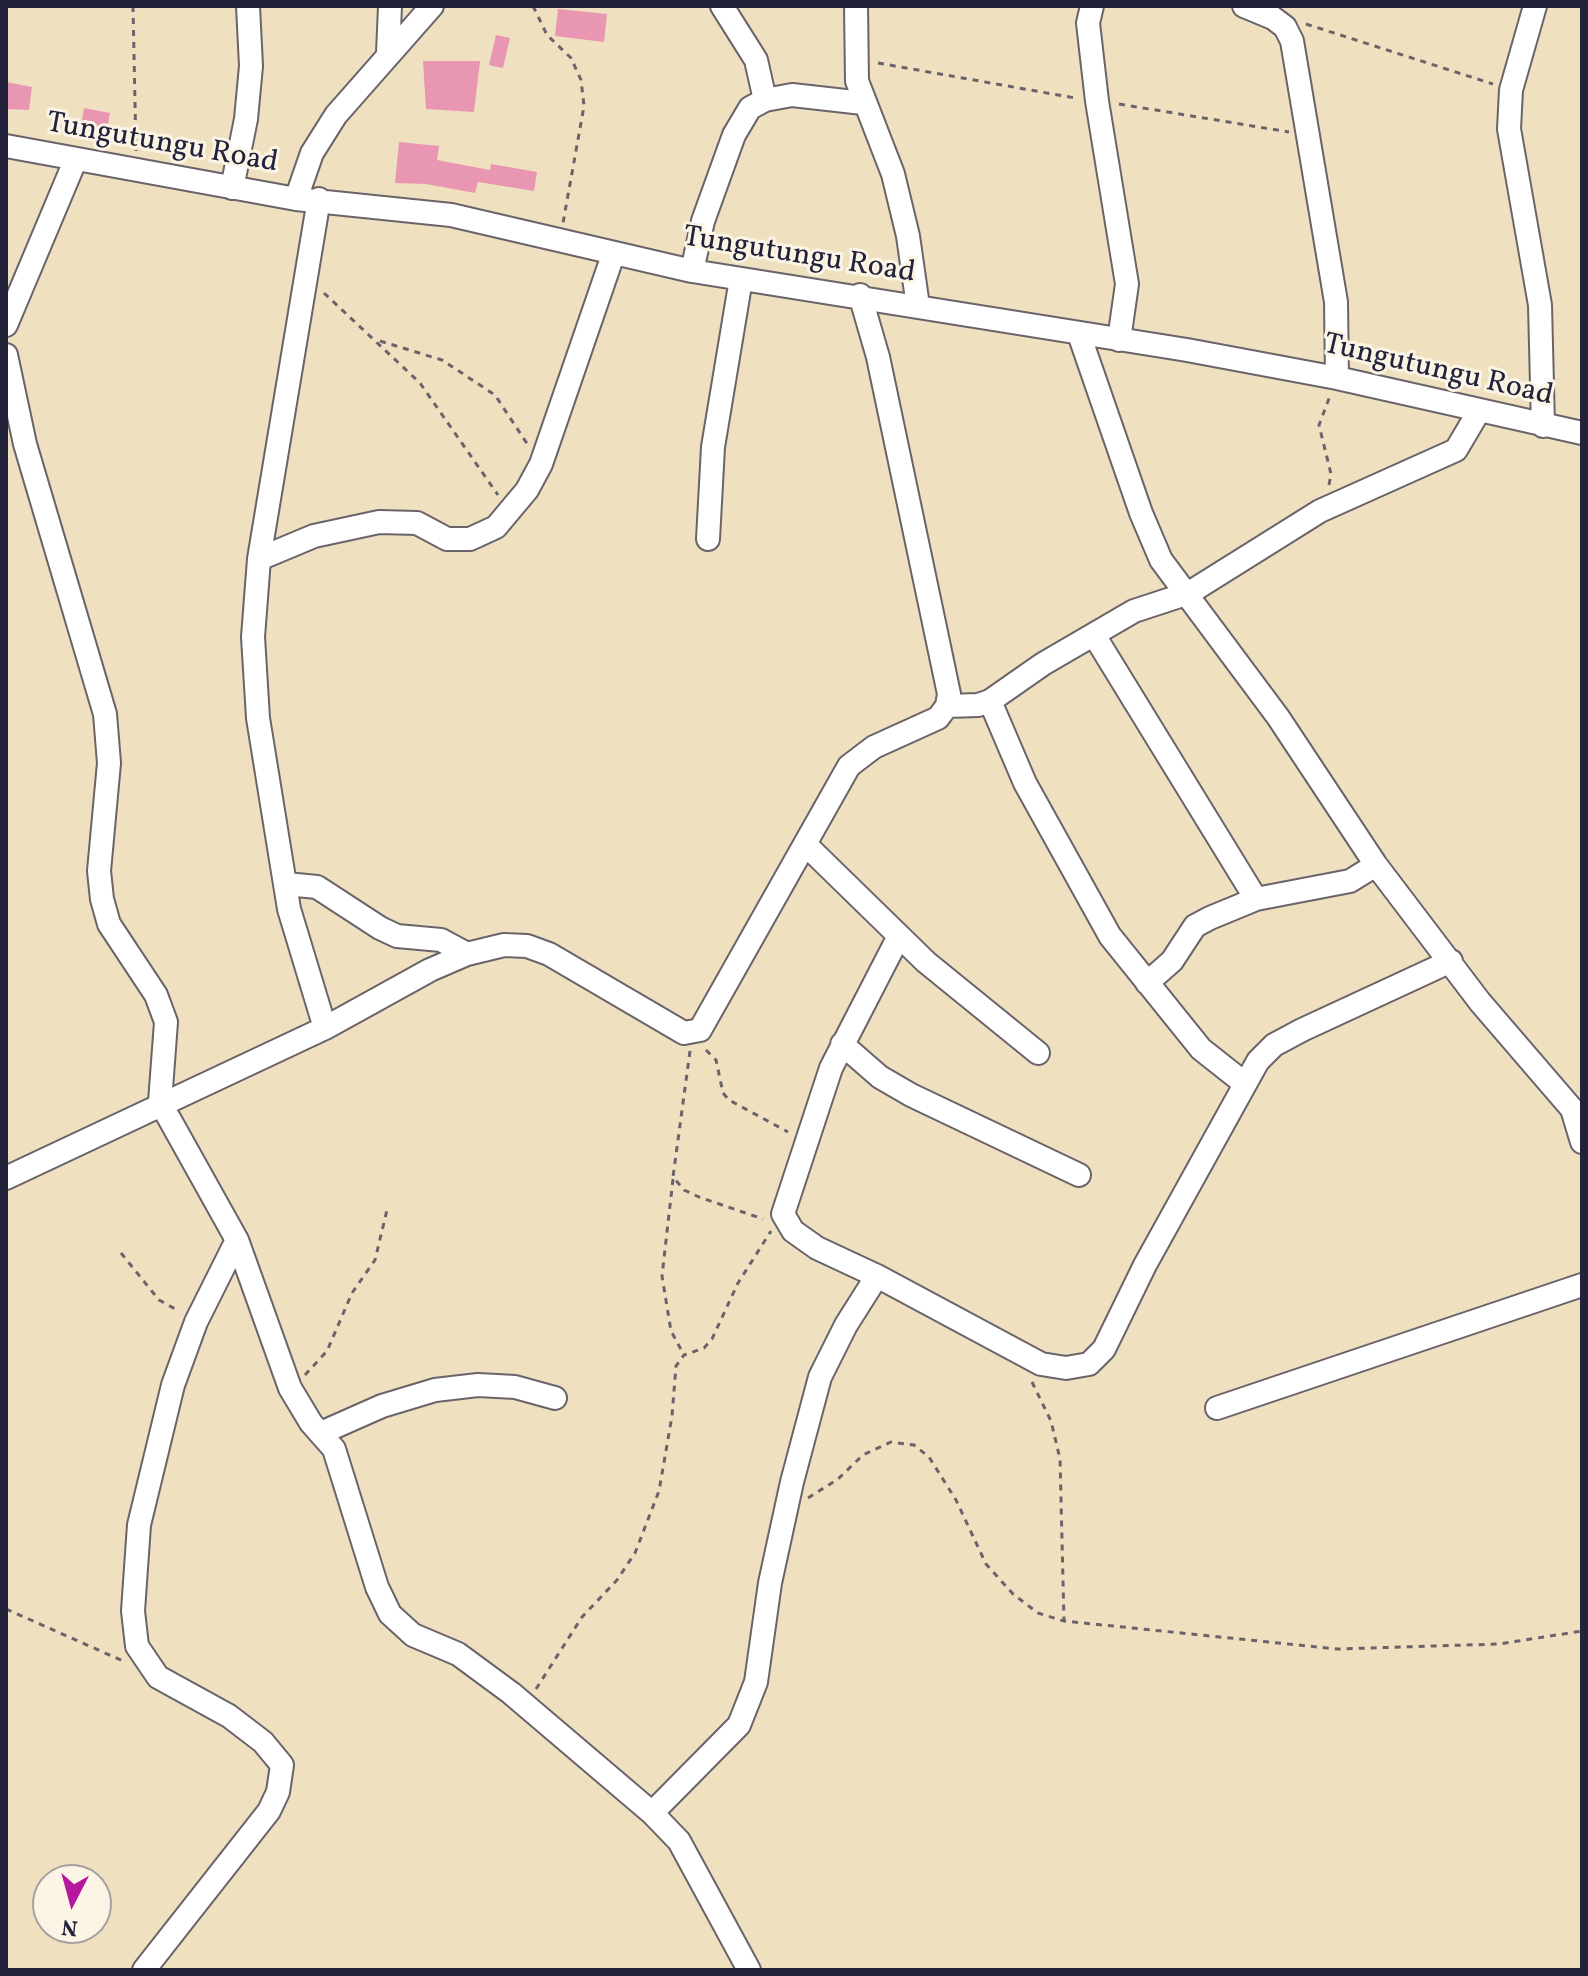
<!DOCTYPE html>
<style>
body{margin:0}
#map{position:relative;width:1588px;height:1976px;overflow:hidden;background:#efe0c0;font-family:Vollkorn,serif}
canvas{display:block}
.frame{position:absolute;inset:0;border:8px solid #22223b;pointer-events:none}
.north{position:absolute;left:32px;top:1864px;width:80px;height:80px;box-sizing:border-box;background:#fcf5e5;border:2px solid #a5a1a1;border-radius:50%;rotate:186deg;font-size:22px;font-weight:700;line-height:32px;text-align:center;color:#22223b}
.north::after{content:'';display:block;margin:auto;width:28px;height:36px;background:#b5179e;clip-path:polygon(50% 0,100% 100%,50% 72%,0 100%)}
</style>
<div id="map">
<canvas width="1588" height="1976"></canvas>
<div class="frame"></div>
<div class="north">N</div>
</div>
<script>
const ctx = document.querySelector('canvas').getContext('2d');
ctx.lineJoin = 'round';
function fill(path, color) {
  ctx.fillStyle = color;
  ctx.fill(path, 'evenodd');
}
function shape(rows) {
  const path = new Path2D();
  for (const r of rows) {
    path.moveTo(r[0], r[1]);
    for (let i = 2; i < r.length; i += 2) path.lineTo(r[i], r[i + 1]);
  }
  return path;
}
function stroke(path, color, width, dash) {
  ctx.strokeStyle = color;
  ctx.lineWidth = width;
  ctx.lineCap = dash ? 'butt' : 'round';
  ctx.setLineDash(dash || []);
  ctx.stroke(path);
}
function write(font, color, halo, rows, align = 'center') {
  ctx.font = font + ' Vollkorn,serif';
  ctx.lineWidth = 6;
  ctx.setLineDash([]);
  ctx.textBaseline = 'middle';
  ctx.strokeStyle = halo;
  ctx.fillStyle = color;
  for (const [text, x, y, turn = 0] of rows) {
    ctx.save();
    ctx.translate(x, y);
    ctx.rotate((+turn || 0) * Math.PI / 180);
    ctx.textAlign = isNaN(turn) ? turn : align;
    if (halo) ctx.strokeText(text, 0, 0);
    ctx.fillText(text, 0, 0);
    ctx.restore();
  }
}
fill(shape([
 [558,9,607,14,604,42,555,36],
 [496,35,510,38,503,68,489,65],
 [423,61,480,61,474,112,426,109],
 [6,82,32,87,29,110,6,109],
 [84,108,110,113,107,130,81,126],
 [399,142,439,146,437,160,490,170,491,164,537,172,534,191,478,182,475,193,426,184,395,183]
]), '#e996b3');
const minor = shape([
 [722,6,756,60,765,100],
 [856,6,857,81,893,174,908,236,918,306],
 [1092,6,1088,23,1097,101,1127,284,1119,340],
 [1244,6,1273,18,1285,27,1292,41,1336,302,1337,378],
 [1535,6,1511,90,1509,129,1540,305,1543,426],
 [388,53,390,6],
 [6,146,296,199,451,215,692,271,1187,350,1337,378,1582,433],
 [232,188,246,119,251,66,248,6],
 [296,199,312,153,336,115,432,6],
 [319,199,259,559,253,637,258,718,289,909,325,1028],
 [692,271,703,221,734,135,750,108,765,100,792,95,863,103],
 [6,325,75,161],
 [1079,334,1141,513,1161,560,1278,717,1376,865,1480,1002,1572,1109,1582,1142],
 [6,355,25,444,105,714,109,763,99,871,102,899,109,924,156,995,166,1022,160,1102,237,1240,290,1388,311,1423,334,1449,377,1587,390,1614,413,1635,458,1654,511,1693,652,1813,679,1841,749,1970],
 [708,539,713,447,741,279],
 [259,559,314,536,379,522,417,523,447,539,470,539,496,527,527,490,541,464,613,255],
 [1094,635,1256,899],
 [990,701,1025,783,1110,936,1201,1049,1244,1083],
 [947,706,978,705,990,701,1043,664,1134,611,1189,593,1320,511,1456,450,1479,411],
 [806,845,926,962,1038,1053],
 [286,884,317,887,380,928,397,936,441,940,467,954],
 [899,936,831,1068,783,1214,793,1231,817,1248,877,1276,1041,1364,1066,1368,1089,1364,1104,1349,1145,1265,1258,1061,1274,1045,1302,1030,1451,961],
 [1147,983,1172,961,1195,926,1210,918,1256,899,1350,881,1376,865],
 [842,1044,880,1077,911,1095,1079,1175],
 [6,1178,325,1028,430,970,467,954,504,945,527,946,549,954,684,1033,700,1030,849,766,874,747,938,718,947,706,949,694,878,357,860,295],
 [1217,1408,1582,1285],
 [321,1433,382,1406,435,1390,478,1385,515,1387,555,1398],
 [652,1813,739,1725,756,1682,770,1583,792,1482,820,1377,846,1325,877,1276],
 [144,1970,269,1811,278,1792,282,1765,263,1742,229,1716,158,1677,137,1646,133,1611,139,1525,173,1385,196,1322,237,1240]
]);
stroke(minor, '#6a646a', 26);
stroke(shape([
 [133,6,136,151],
 [533,6,547,35,571,58,581,80,584,106,563,223],
 [1306,24,1493,84],
 [878,63,1075,98],
 [1119,104,1289,132],
 [324,293,420,383,498,495],
 [380,341,442,360,495,395,528,445],
 [1329,485,1331,474,1319,425,1330,396],
 [706,1050,716,1060,723,1093,729,1100,788,1132],
 [690,1051,673,1177,684,1190,699,1197,763,1219],
 [673,1179,662,1276,671,1331,684,1355],
 [121,1253,159,1300,179,1311],
 [305,1375,327,1351,352,1293,375,1260,387,1210],
 [1032,1382,1051,1421,1060,1459,1064,1621],
 [808,1498,838,1479,863,1455,891,1442,914,1445,929,1457,956,1500,986,1564,1013,1594,1038,1613,1064,1621,1337,1649,1499,1644,1582,1631],
 [6,1609,123,1661],
 [536,1689,582,1617,617,1580,635,1553,659,1491,672,1416,676,1366,684,1355,704,1348,712,1339,738,1283,771,1231]
]), '#6a646a', 3, [6, 6]);
stroke(minor, '#fff', 22);
write('30px', '#22223b', '#fcf5e5', [
 ["Tungutungu Road",162,145,10],
 ["Tungutungu Road",799,257,9],
 ["Tungutungu Road",1438,372,13]
]);
</script>
